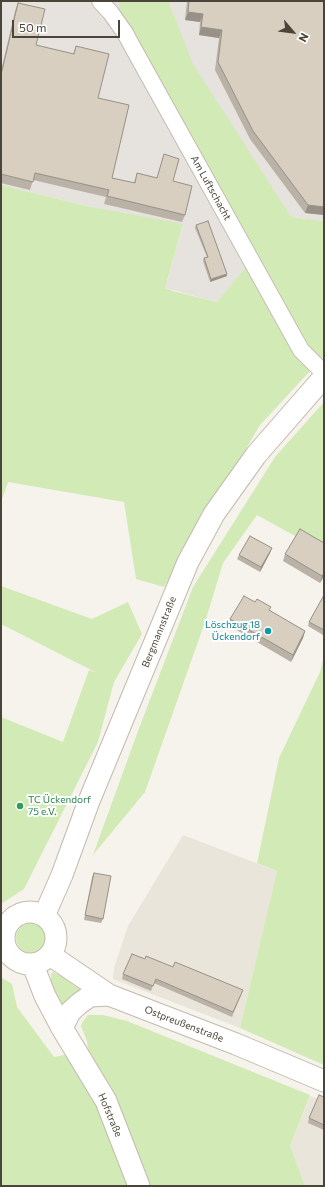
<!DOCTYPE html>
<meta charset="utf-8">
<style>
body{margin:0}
#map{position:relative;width:325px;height:1187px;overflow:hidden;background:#f6f3ec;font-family:Commissioner,sans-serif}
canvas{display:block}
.frame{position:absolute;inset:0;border:2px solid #4b4439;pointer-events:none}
.north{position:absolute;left:273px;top:12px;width:40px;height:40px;-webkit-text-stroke:3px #fff;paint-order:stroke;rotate:118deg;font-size:11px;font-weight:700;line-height:16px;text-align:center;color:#4b4439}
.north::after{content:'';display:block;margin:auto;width:14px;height:18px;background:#4b4439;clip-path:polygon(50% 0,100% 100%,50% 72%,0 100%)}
.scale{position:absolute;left:12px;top:20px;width:108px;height:18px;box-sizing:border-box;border:2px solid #4b4439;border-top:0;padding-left:5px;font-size:12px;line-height:14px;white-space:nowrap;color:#4b4439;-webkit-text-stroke:3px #fff;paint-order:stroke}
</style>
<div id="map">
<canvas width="325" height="1187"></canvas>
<div class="frame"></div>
<div class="north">N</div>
<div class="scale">50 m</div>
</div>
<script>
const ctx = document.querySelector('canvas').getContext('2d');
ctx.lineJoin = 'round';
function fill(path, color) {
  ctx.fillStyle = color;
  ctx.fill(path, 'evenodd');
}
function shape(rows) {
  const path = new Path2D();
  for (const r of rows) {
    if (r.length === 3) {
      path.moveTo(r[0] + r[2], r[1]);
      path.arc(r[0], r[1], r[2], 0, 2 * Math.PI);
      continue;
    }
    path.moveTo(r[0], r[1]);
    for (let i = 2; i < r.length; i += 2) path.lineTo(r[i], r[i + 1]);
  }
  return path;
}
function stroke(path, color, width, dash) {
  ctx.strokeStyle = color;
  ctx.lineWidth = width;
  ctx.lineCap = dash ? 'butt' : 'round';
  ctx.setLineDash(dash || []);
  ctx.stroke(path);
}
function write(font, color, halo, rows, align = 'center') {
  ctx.font = font + ' Commissioner,sans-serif';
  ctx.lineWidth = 4;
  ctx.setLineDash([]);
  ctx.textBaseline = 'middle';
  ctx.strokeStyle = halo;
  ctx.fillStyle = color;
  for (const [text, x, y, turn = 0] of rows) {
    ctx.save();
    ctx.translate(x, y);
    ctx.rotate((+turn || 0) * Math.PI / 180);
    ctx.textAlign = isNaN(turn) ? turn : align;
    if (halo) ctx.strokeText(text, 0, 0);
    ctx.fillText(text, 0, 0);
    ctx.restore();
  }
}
fill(shape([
 [183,835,277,871,240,1028,113,979,114,968,128,926],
 [310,1096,324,1101,324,1186,305,1186,290,1146]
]), '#eae5da');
fill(shape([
 [1,1,324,1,324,221,291,217,257,253,217,302,165,288,183,225,86,206,1,185]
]), '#e6e2dd');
fill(shape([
 [119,1,168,1,193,64,291,217,324,221,324,356,260,425,178,565,164,587,136,579,124,502,8,482,1,502,1,185,86,206,183,224,165,288,173,291,217,302,257,253,147,56,120,12],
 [324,402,324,552,257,515,223,563,206,619,145,792,93,855,138,731,193,587,275,457],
 [1,586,92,619,128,602,142,634,114,682,98,742,24,889,1,904,1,717,63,742,89,670,97,673,1,624],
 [324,656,324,1065,240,1028,277,871,257,863,279,758,320,672],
 [31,938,15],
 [53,972,61,976,81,990,62,1007,51,982,51,974],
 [1,977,12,984,17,1007,54,1057,88,1050,87,1041,81,1026,82,1023,88,1015,103,1015,127,1021,310,1095,290,1146,305,1186,1,1186]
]), '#d2eab5');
const minor = shape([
 [100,1,111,13,125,33,137,55,301,350,324,373]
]);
const tertiary = shape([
 [30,938,26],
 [44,916,62,875,89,801,188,562,214,514,256,455,324,377],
 [50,955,109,995,236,1044,324,1081],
 [33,965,45,996,62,1028,106,1101,139,1186],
 [62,1028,70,1012,80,1003,90,996,109,995]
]);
stroke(minor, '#c2bbae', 18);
stroke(tertiary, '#c2bbae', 23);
stroke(minor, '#fff', 16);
stroke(tertiary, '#fff', 21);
fill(shape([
 [187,1,324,1,324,215,305,213,250,139,215,70,219,38,199,35,200,22,185,20],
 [18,3,36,45,73,54,76,46,98,98,112,178,134,183,137,173,157,178,164,154,173,181,185,215,182,222,104,204,106,197,33,180,30,190,1,183,1,71,15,11],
 [196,225,227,276,210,282,203,261,204,258,207,257,195,228],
 [324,543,324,576,320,583,283,561,285,554],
 [272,548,270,553,260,572,237,559,239,555],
 [324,595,324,633,323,635,308,626,309,622],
 [270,611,305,631,303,638,291,662,228,625,230,619],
 [94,873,103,919,101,923,84,920,92,877],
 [145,959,173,967,243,990,232,1017,154,983,151,991,122,979,123,974],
 [324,1097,324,1130,308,1123,309,1118]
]), '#bab2a6');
fill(shape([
 [188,12,203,14,200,22,185,20],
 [201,27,222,30,219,38,199,35],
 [308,205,324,207,324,215,305,213],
 [227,274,227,276,210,282,211,279],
 [272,548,270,553,260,572,261,567],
 [324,573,324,576,320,583,322,576],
 [305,631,303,638,291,662,293,655]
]), '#979187');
const building = shape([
 [189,1,324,1,324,207,308,205,253,131,218,62,222,30,201,27,203,14,188,12,189,1],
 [18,3,45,9,36,45,74,54,76,46,109,54,98,98,129,105,112,178,135,183,137,173,157,178,164,154,179,159,173,181,192,186,185,215,107,196,109,190,35,173,33,182,1,174,1,75,18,3],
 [208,221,227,274,211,279,204,258,208,257,196,225,208,221],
 [300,529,324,543,324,573,322,576,285,554,300,529],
 [250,536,272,548,261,567,239,555,250,536],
 [324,595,324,630,309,622,324,595],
 [244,596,255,602,257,599,271,607,269,610,305,631,293,655,230,619,244,596],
 [94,873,111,876,103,919,85,915,94,873],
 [132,954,145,959,146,956,173,967,175,962,243,990,233,1012,156,979,153,986,123,974,132,954],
 [319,1095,324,1097,324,1125,309,1118,319,1095]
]);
fill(building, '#d8cfc1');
stroke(building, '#979187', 1);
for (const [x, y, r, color] of [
 [268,631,4,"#0f9aa8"],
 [20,806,4,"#2e9e5b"]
]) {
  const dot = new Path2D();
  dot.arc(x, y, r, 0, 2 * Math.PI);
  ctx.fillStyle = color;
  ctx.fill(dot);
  stroke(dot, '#fff', 1.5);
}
write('10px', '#4b4439', '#fff', [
 ["Am Luftschacht",211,188,61],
 ["Bergmannstraße",159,632,-68],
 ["Ostpreußenstraße",184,1024,21],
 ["Hofstraße",110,1115,67]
]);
write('10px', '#0d838f', '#fff', [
 ["Löschzug 18",260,625],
 ["Ückendorf",260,637]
], 'right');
write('10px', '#27864d', '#fff', [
 ["TC Ückendorf",28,800],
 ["75 e.V.",28,812]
], 'left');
</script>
